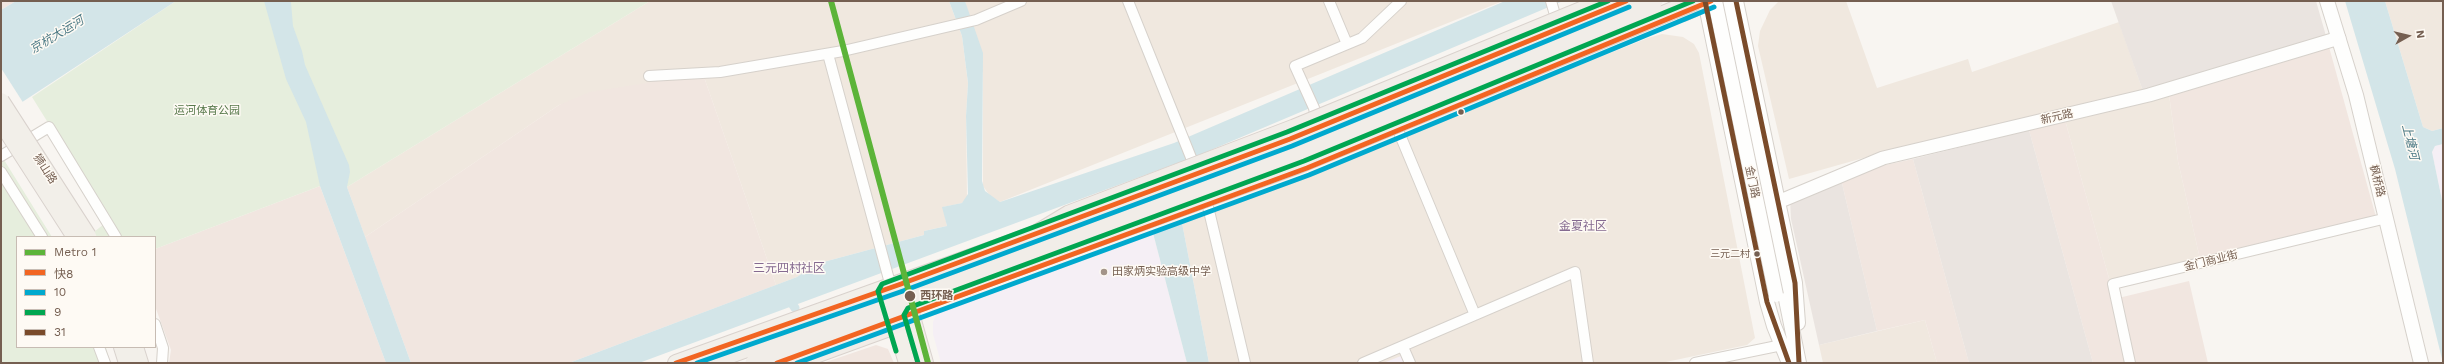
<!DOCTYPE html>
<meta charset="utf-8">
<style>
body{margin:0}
#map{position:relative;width:2444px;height:364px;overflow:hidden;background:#f8f5f1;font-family:"Work Sans","Noto Sans SC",sans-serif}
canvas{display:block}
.frame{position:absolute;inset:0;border:2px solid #755f51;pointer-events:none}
.legend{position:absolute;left:16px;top:236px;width:140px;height:112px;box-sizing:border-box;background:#fefaf4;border:1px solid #c7bcb3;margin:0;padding:5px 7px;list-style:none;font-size:12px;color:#755f51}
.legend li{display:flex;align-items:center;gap:8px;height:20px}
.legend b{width:20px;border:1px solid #c7bcb3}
.north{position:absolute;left:2388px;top:16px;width:40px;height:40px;-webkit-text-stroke:3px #fefaf4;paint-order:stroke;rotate:82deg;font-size:11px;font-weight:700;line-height:16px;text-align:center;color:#755f51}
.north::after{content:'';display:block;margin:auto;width:14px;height:18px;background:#755f51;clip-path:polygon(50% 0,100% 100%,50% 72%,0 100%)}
</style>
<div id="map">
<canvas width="2444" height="364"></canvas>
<div class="frame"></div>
<ul class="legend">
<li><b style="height:5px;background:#5cb439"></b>Metro 1</li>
<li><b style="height:5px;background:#f26522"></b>快8</li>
<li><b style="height:5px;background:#00a9ce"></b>10</li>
<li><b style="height:5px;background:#00a651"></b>9</li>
<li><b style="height:5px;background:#7a4b2a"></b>31</li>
</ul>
<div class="north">N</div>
</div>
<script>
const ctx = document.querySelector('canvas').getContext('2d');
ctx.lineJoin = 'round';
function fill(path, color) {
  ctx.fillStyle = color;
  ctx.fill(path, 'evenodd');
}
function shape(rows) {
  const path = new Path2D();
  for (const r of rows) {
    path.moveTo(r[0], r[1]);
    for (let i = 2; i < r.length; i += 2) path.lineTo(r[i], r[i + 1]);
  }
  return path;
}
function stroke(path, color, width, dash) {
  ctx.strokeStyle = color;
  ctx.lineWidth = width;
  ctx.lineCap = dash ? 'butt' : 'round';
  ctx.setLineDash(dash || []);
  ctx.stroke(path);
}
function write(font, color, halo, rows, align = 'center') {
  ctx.font = font + ' "Work Sans","Noto Sans SC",sans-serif';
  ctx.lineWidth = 3;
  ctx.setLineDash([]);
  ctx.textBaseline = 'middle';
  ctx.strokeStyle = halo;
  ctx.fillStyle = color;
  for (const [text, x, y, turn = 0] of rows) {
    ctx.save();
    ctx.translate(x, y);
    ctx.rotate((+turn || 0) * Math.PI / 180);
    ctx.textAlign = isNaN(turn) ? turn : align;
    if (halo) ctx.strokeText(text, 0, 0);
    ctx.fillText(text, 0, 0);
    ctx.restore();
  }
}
fill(shape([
 [650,1,949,1,962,36,968,83,966,116,967,199,962,203,943,207,947,226,924,231,924,235,816,264,797,277,776,285,703,74,559,105,365,237,347,187],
 [965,1,1503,1,1000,202,990,196,983,186,983,75],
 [1779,1,1846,1,1877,88,1968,59,1972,72,2119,22,2144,94,2168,87,2178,161,2200,259,2110,282,2065,120,1888,151,1789,179,1758,46,1760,31,1770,10],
 [2385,1,2443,1,2443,128,2432,131,2423,127],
 [1662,34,1683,37,1694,44,1699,53,1755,338,1747,345,1661,363,1209,363,1182,223,1648,38],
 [1925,320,1937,363,1823,363,1819,345]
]), '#f0e8df');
fill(shape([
 [1,1,16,1,1,10],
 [2326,36,2376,217,2200,259,2178,161,2168,87],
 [703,74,776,285,569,363,411,363,365,237,559,105,590,92],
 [2065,120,2110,282,2110,300,2189,281,2208,363,2093,363,2029,130],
 [1913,159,1969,363,1937,363,1925,320,1877,331,1840,175],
 [320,186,386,363,169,363,171,350,155,306,155,249],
 [876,345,888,349,894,363,823,363]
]), '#f1e6e0');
fill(shape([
 [2111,1,2316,1,2326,36,2144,94],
 [2029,130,2093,363,1969,363,1913,159],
 [1840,175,1877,331,1819,345,1791,219,1790,199]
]), '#eae4e0');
fill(shape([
 [2443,144,2443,205,2432,152,2435,146],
 [1153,233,1187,363,941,363,933,334,933,322,937,312],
 [1401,356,1404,363,1383,363]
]), '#f5eff5');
fill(shape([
 [176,1,650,1,347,187,320,186,155,249,155,237,119,237,32,97],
 [1,155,52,237,17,237,17,347,106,347,110,363,1,363],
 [104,224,112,237,97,237,94,232]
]), '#e6eedd');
fill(shape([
 [16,1,176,1,1,116,1,10],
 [264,1,291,2,293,26,302,51,305,65,349,165,350,172,347,187,411,363,386,363,320,186,306,122,286,79],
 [949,1,965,1,983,53,982,181,985,191,1000,202,1174,143,1505,1,1563,1,1199,155,639,363,569,363,797,277,816,264,924,235,924,231,947,226,942,207,962,203,968,194,966,116,968,83,962,36],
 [2345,1,2385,1,2423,127,2432,131,2443,128,2443,144,2435,146,2432,152,2443,205,2443,363,2395,169],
 [1182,223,1209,363,1187,363,1153,233]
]), '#d3e5e8');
fill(shape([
 [1,68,24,104,1,118]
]), '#f8f5f1');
stroke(shape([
 [793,305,795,308]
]), '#d3e5e8', 9);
const minor = shape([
 [1128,1,1196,170],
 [1329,1,1347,44],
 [1551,1,1558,25],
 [828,54,891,287],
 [649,76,720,72,843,51,976,20,1021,1],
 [1317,123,1314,108,1295,66,1362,38,1401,1],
 [1398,130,1475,315],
 [1,156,49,127,116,237],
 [1,172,42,237],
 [1205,194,1245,363],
 [155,324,163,348,162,363],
 [99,347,105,363],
 [1403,347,1410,363],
 [1363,363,1575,272,1588,363],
 [1695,363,1782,345],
 [2130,363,2113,284,2387,218]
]);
const tertiary = shape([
 [1778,202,1883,158,2149,95,2339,38]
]);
const secondary = shape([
 [1705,1,1767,302,1774,326,1789,363],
 [1725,1,1799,363],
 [1736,1,1795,283,1798,323],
 [2327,1,2356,95,2421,363]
]);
const primary = shape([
 [1683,13,1711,1],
 [1586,18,1626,1],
 [1200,173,1290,139,1557,30],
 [908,303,925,363],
 [892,312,907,363],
 [122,347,127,363],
 [135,347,140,363],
 [676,363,1038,233]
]);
const trunk = shape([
 [792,363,896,325,911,314]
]);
stroke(minor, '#d6d1cb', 12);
stroke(tertiary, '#d6d1cb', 15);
stroke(secondary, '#d6d1cb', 16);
stroke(primary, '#d9d2cd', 18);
stroke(trunk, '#d9d2cd', 19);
stroke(minor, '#fefefd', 10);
stroke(tertiary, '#fefefd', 13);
stroke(secondary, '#fefefd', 14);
stroke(primary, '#f2efe9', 16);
stroke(trunk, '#f1ede8', 17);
const secondaryBridge = shape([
 [1715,1,1776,295]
]);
const primaryBridge = shape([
 [1,101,88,236],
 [1,122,75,237]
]);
const trunkBridge = shape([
 [1026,240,1069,214,1294,128,1602,2],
 [706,363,992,261,1294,149,1654,1],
 [754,363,1300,164,1696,1]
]);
stroke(secondaryBridge, '#d6d1cb', 16, []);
stroke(primaryBridge, '#d9d2cd', 18, []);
stroke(trunkBridge, '#d9d2cd', 19, []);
stroke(secondaryBridge, '#fefefd', 14);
stroke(primaryBridge, '#f2efe9', 16);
stroke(trunkBridge, '#f1ede8', 17);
stroke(shape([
 [676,363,901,284,1290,139,1626,1],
 [777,363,1307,168,1711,1]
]), '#f26522', 5);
stroke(shape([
 [697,363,903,291,1292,146,1629,7],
 [797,363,1309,175,1714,7]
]), '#00a9ce', 5);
stroke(shape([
 [896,351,878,291,882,284,1287,132,1608,1],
 [918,363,904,315,908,308,1304,161,1693,1]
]), '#00a651', 5);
stroke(shape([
 [1705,1,1767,302,1789,363],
 [1736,1,1795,283,1799,363]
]), '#7a4b2a', 5);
stroke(shape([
 [831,1,928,363]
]), '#5cb439', 6);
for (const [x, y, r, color] of [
 [1461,112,3.5,"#755f51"],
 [1757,254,3.5,"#755f51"],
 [1104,272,4,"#a39489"],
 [910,296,6,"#755f51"]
]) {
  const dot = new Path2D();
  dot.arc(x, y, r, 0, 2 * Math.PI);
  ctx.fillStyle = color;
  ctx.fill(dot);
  stroke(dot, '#fefaf4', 1.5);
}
write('10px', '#755f51', '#fefaf4', [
 ["三元二村",1750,254]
], 'right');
write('11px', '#57794b', '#fefaf4', [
 ["运河体育公园",207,111]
]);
write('11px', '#755f51', '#fefaf4', [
 ["新元路",2057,117,-13],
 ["狮山路",45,169,57],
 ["枫桥路",2377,181,76],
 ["金门路",1752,182,78],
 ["金门商业街",2211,261,-14]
]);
write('11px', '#755f51', '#fefaf4', [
 ["田家炳实验高级中学",1112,272]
], 'left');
write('bold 11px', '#755f51', '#fefaf4', [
 ["西环路",920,296]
], 'left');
write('italic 12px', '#4c7a85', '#fefaf4', [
 ["京杭大运河",57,35,-31],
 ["上塘河",2410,142,76]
]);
write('12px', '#856a90', '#fefaf4', [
 ["金夏社区",1583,226],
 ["三元四村社区",789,268]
]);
</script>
